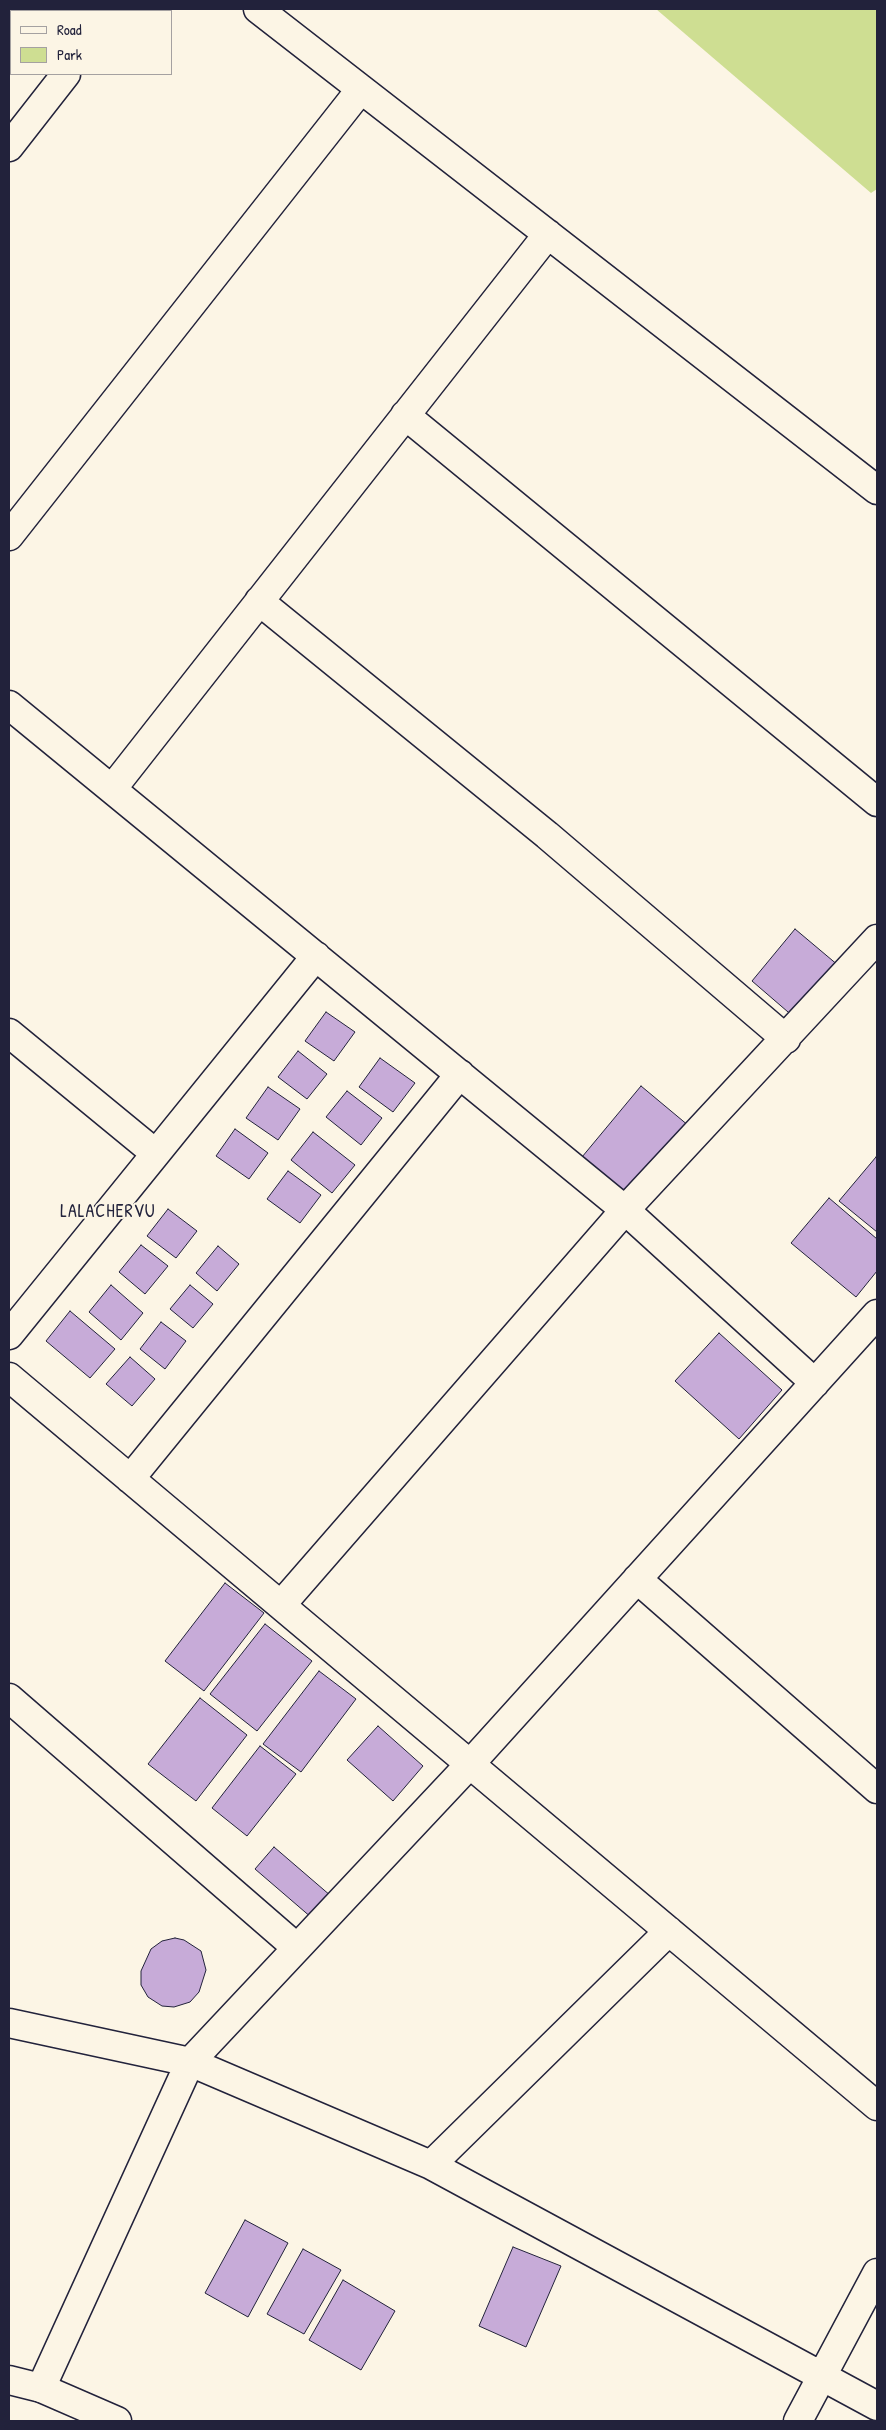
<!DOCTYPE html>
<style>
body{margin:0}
#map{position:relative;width:886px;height:2430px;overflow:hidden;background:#fcf5e5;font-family:"Patrick Hand",sans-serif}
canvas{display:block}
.frame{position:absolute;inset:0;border:10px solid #22223b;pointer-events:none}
.legend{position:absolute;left:10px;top:10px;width:162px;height:65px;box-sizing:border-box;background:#fcf5e5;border:1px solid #a5a1a1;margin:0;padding:6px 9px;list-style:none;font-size:15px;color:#22223b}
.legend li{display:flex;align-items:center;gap:10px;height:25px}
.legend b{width:25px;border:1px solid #a5a1a1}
</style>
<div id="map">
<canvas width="886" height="2430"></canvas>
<div class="frame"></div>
<ul class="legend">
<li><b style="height:6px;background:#fcf5e5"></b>Road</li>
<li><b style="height:14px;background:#cede92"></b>Park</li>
</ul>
</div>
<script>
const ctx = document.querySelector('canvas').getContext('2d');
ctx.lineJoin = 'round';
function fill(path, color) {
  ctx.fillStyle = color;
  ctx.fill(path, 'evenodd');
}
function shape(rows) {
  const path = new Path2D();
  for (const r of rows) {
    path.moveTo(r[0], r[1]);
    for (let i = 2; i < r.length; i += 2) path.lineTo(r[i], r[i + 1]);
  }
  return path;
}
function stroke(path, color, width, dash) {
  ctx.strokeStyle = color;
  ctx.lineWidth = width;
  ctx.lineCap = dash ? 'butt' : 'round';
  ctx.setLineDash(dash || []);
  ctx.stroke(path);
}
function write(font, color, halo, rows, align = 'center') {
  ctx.font = font + ' "Patrick Hand",sans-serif';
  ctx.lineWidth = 4;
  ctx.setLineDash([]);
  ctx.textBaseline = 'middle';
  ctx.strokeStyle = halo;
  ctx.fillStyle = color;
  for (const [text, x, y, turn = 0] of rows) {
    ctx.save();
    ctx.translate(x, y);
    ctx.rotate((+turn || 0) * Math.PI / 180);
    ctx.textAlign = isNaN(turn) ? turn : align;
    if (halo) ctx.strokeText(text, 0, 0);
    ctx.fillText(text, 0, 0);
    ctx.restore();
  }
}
fill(shape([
 [656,9,877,9,877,189,871,193]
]), '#cede92');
const building = shape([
 [795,929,839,966,795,1018,752,981,795,929],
 [326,1012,355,1032,334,1061,305,1041,326,1012],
 [298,1051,327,1074,307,1099,278,1077,298,1051],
 [380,1058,415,1083,393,1112,359,1087,380,1058],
 [641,1086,689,1126,629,1197,582,1157,641,1086],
 [268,1087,300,1109,278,1140,246,1118,268,1087],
 [347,1091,382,1118,361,1145,326,1117,347,1091],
 [235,1129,268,1153,249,1179,216,1156,235,1129],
 [313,1132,355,1165,332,1193,291,1160,313,1132],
 [876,1157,877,1158,877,1232,839,1201,876,1157],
 [288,1171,321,1195,300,1223,267,1199,288,1171],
 [829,1198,877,1239,877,1271,856,1297,791,1243,829,1198],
 [168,1209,197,1231,176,1258,147,1236,168,1209],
 [141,1245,168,1266,145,1294,119,1272,141,1245],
 [218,1246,239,1264,217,1291,196,1273,218,1246],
 [111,1285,143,1313,121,1340,89,1312,111,1285],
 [190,1285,213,1304,193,1328,170,1309,190,1285],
 [70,1311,115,1349,90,1378,46,1341,70,1311],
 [161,1322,186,1341,165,1369,140,1349,161,1322],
 [719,1333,782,1390,739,1439,675,1381,719,1333],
 [130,1357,155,1379,132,1406,106,1384,130,1357],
 [225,1583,264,1613,204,1691,165,1661,225,1583],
 [265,1624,312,1661,257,1731,210,1694,265,1624],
 [319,1671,356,1699,301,1772,263,1744,319,1671],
 [200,1698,247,1735,196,1801,148,1764,200,1698],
 [378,1726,423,1766,393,1801,347,1760,378,1726],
 [260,1746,296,1774,247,1836,212,1808,260,1746],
 [274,1847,331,1896,312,1918,255,1869,274,1847],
 [175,1938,184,1940,201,1951,206,1970,199,1992,190,2002,174,2007,162,2006,148,1997,141,1985,141,1971,151,1949,162,1941,175,1938],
 [245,2220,288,2243,248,2317,205,2293,245,2220],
 [513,2247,561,2266,526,2347,479,2326,513,2247],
 [303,2249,341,2270,304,2334,267,2314,303,2249],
 [343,2280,395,2311,361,2370,309,2340,343,2280]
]);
fill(building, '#c7abd8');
stroke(building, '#22223b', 1);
const minor = shape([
 [258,9,877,490],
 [114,11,116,9],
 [9,147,66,74],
 [405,415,877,802],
 [9,536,361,89],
 [259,601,547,835,786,1039],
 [9,705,625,1210,815,1383],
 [112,789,548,234],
 [9,1033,155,1153],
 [9,1335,316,956],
 [9,1377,877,2106],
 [130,1479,460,1074],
 [637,1579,877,1789],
 [281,1605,625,1210,877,939],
 [9,1698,297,1948],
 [9,2023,190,2062,431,2165,877,2406],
 [431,2165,669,1931],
 [41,2388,190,2062,470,1764,877,1314],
 [798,2421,877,2273]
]);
const secondary = shape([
 [9,2380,41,2388,117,2421]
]);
stroke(minor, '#22223b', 31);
stroke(secondary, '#22223b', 31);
stroke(minor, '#fcf5e5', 28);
stroke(secondary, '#fcf5e5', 28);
ctx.letterSpacing = '1px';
write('18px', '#22223b', '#fcf5e5', [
 ["LALACHERVU",108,1212]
]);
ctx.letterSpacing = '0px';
</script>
